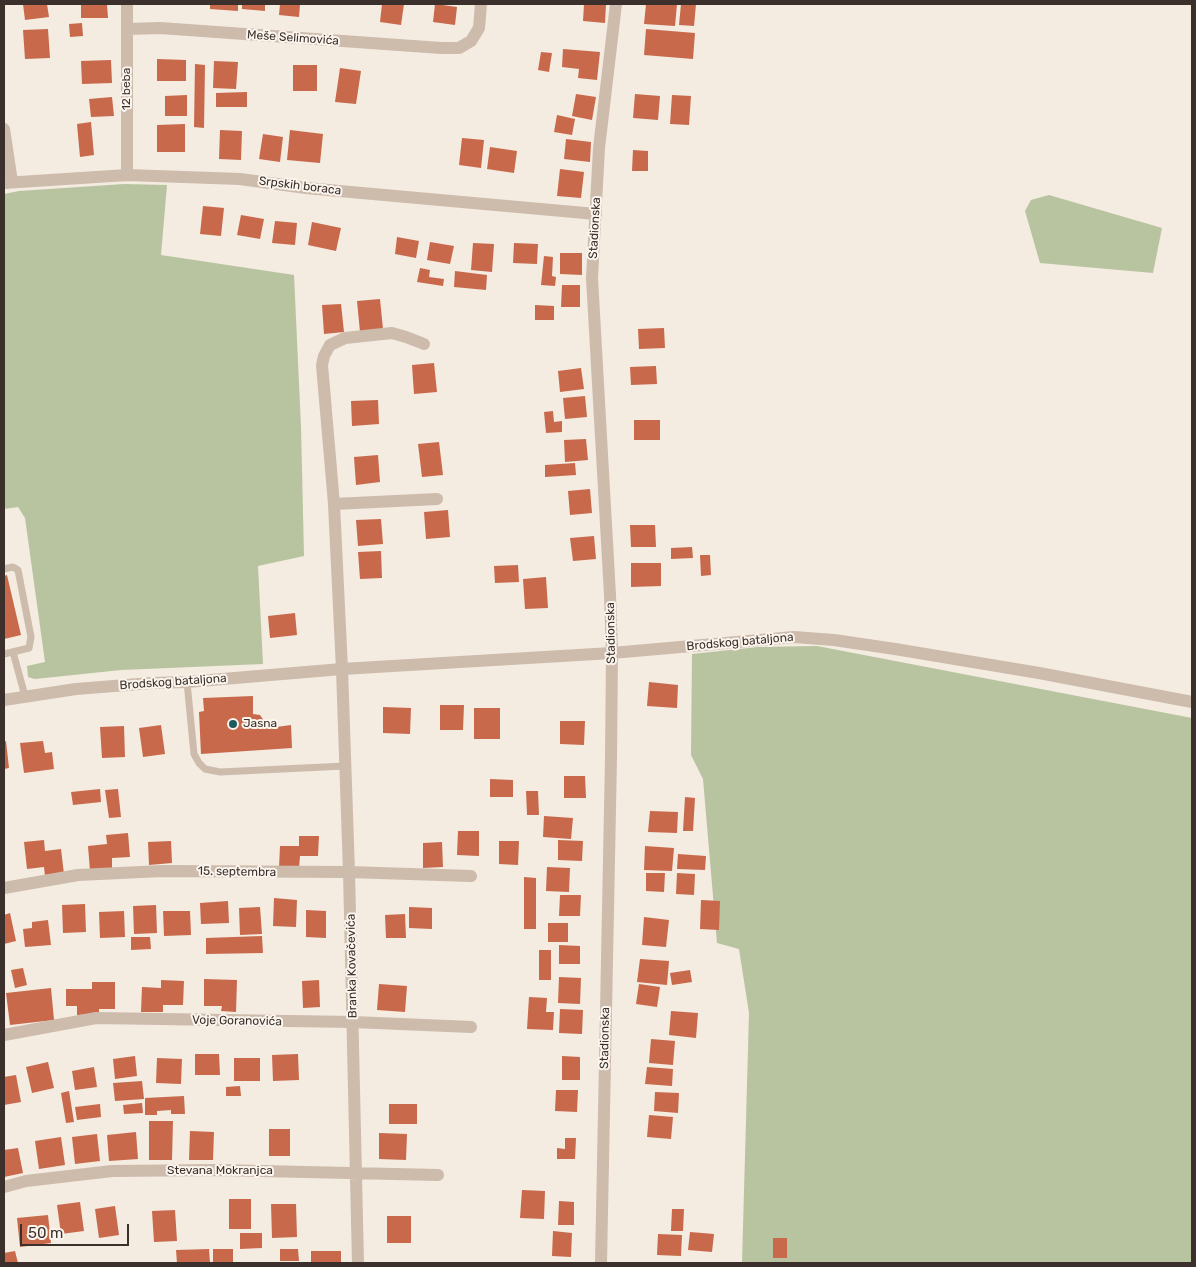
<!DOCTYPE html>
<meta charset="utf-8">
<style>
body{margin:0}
#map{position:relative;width:1196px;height:1267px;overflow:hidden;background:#f4ebe1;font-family:Rubik,sans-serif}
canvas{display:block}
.frame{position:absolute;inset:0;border:5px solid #3b302b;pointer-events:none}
.scale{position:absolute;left:20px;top:1224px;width:109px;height:22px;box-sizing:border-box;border:2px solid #3b302b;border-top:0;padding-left:6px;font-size:15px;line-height:18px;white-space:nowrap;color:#3b302b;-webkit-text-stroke:4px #fbf5ee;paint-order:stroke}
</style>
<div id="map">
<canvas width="1196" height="1267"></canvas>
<div class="frame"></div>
<div class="scale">50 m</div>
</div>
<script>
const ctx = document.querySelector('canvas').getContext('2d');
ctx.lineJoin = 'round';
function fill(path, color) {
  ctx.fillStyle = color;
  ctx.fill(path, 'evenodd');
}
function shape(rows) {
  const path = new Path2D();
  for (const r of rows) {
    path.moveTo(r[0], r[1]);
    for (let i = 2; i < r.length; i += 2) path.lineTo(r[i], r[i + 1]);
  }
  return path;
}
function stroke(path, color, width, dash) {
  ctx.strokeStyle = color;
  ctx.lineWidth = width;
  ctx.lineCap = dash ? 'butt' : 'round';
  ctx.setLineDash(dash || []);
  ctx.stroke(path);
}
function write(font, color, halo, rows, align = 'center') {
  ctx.font = font + ' Rubik,sans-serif';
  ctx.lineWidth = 4;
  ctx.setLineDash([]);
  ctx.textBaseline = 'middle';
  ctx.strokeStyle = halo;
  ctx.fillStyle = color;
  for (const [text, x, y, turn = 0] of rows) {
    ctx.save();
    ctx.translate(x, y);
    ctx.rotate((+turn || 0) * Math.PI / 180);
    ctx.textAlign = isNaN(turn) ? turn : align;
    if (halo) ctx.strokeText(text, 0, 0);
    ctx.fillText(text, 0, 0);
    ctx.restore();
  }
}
fill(shape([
 [124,184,167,185,161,255,294,275,301,427,304,556,258,566,263,664,121,670,35,679,28,677,27,666,45,662,25,518,18,507,4,509,4,194,19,191],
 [1049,195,1162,228,1153,273,1040,263,1025,211,1031,200],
 [817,646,1192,718,1192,1263,742,1263,749,1013,739,949,717,943,703,779,691,755,692,654,758,647]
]), '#b8c4a0');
fill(shape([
 [23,4,47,4,49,17,25,20],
 [81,4,107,4,108,18,81,18],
 [210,4,238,4,238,11,210,9],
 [242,4,265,4,265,11,242,9],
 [280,4,300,4,299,17,279,15],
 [382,4,404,4,401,25,380,22],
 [435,4,457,7,455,25,433,22],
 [584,4,606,4,605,23,583,21],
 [646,4,677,4,675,26,644,24],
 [681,4,696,4,694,26,679,25],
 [82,23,83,36,70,37,69,24],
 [48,29,50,58,25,59,23,30],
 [646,29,695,33,693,59,644,55],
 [563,49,600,52,597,80,578,78,579,69,562,67],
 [541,52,552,53,549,72,538,70],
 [157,59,186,60,186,81,157,81],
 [111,60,112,83,82,84,81,61],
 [214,61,238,62,236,89,213,88],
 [195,64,205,65,204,128,194,127],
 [293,65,317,65,317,91,293,91],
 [340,68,361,71,356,104,335,102],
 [247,92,247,107,216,107,216,93],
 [576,94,596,97,592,120,572,116],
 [635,94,660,96,658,120,633,118],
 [187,95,187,116,165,116,165,96],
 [672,95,691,96,689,125,670,124],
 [112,97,114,116,91,117,89,99],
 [557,115,575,119,572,135,554,132],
 [91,122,94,155,80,157,77,124],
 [185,124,185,152,157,152,157,125],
 [220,130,242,131,241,160,219,159],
 [290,130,323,134,320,163,287,160],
 [263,134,283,137,280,162,259,159],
 [462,138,484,140,481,168,459,165],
 [566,139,591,142,590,162,564,159],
 [490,147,517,151,514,173,487,169],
 [633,150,648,151,648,171,632,171],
 [560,169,584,172,581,198,557,196],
 [203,206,224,208,221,236,200,234],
 [241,215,264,219,260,239,237,235],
 [275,221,297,223,295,245,272,243],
 [312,222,341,228,336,251,308,245],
 [397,237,419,241,416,258,395,254],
 [430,242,454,246,450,264,427,260],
 [473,243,494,244,492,272,471,270],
 [514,243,538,244,537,264,513,263],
 [560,253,582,253,582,275,560,274],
 [544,256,553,257,552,276,556,277,555,286,541,285],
 [420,268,430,270,429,277,444,279,443,286,417,282],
 [455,271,487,275,486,290,454,287],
 [562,285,580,285,580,307,561,307],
 [380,299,383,329,360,332,357,301],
 [341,304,344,332,324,334,322,305],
 [535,305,554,306,554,320,535,320],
 [664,328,665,348,639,349,638,329],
 [434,363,437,392,414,394,412,365],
 [656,366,657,384,631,385,630,367],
 [581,368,584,389,560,392,558,371],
 [585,396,587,417,565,419,563,398],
 [378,400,379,424,352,426,351,401],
 [553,411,554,422,562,421,562,432,546,433,544,412],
 [634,420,660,420,660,440,634,440],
 [586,439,588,460,565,462,564,440],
 [439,442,443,475,422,477,418,444],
 [378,455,380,482,356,485,354,457],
 [575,463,576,475,545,477,545,465],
 [590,489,592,513,570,515,568,491],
 [448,510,450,537,426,539,424,512],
 [381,519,383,544,358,546,356,520],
 [630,525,655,525,656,547,631,547],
 [594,536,596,559,573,561,570,538],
 [692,547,693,558,671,559,671,548],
 [381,551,382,578,360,579,358,552],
 [700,555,710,555,711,575,701,576],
 [631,563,661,563,661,586,631,587],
 [518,565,519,582,495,583,494,566],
 [7,575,21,635,4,639,4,576],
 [546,577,548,608,525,609,523,579],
 [295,613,297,635,270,638,268,616],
 [649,682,678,685,677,708,647,706],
 [253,696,253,714,260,715,269,728,291,725,292,748,201,754,199,712,204,711,203,698],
 [440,705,464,705,463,730,440,730],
 [383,707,411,708,410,734,383,733],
 [474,708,500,708,500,739,474,739],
 [560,721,585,721,584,745,560,744],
 [161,725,165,754,143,757,139,728],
 [124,726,125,757,102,758,100,727],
 [6,741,9,768,4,769,4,742],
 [43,741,45,753,52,752,54,769,24,773,20,743],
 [564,776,585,776,586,798,564,798],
 [490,779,513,780,513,797,490,797],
 [100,789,101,802,73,805,71,792],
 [118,789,121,817,109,818,105,790],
 [526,791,538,791,539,815,527,815],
 [685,797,695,798,693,831,683,831],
 [650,811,678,812,677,833,648,832],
 [544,816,573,818,571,839,543,837],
 [458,831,479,831,479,856,457,855],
 [128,833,130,857,112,858,112,869,90,871,88,846,107,844,106,835],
 [299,836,319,836,318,856,300,856,299,868,279,868,280,846,299,846],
 [44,840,45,851,61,849,64,874,45,876,44,867,27,869,24,842],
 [558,840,583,841,582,861,558,860],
 [171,841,172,863,149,865,148,842],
 [499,841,519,841,518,865,499,864],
 [442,842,443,867,423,868,423,843],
 [645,846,674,848,672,871,644,870],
 [678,854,706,856,705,870,677,869],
 [547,867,570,868,569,892,546,891],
 [646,873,665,873,664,892,646,891],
 [677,873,695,874,694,895,676,894],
 [524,877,536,878,536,929,524,929],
 [560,895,581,895,580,916,559,916],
 [274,898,297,900,296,927,273,926],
 [701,900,720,901,719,930,700,929],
 [228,901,229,923,201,924,200,903],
 [85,904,86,932,63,933,62,905],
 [156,905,157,933,134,934,133,906],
 [260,907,262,934,240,935,239,908],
 [409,907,432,908,432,929,409,928],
 [306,910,326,911,326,938,306,937],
 [124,911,125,937,100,938,99,912],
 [163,911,190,911,191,935,164,936],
 [10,913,16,941,4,944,4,915],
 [405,914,406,938,386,938,385,915],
 [644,917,669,920,666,947,642,945],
 [48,920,51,945,25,947,23,929,32,928,32,922],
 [548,923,568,923,568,942,548,942],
 [262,936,263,953,206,954,206,938],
 [131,937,150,937,151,949,131,950],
 [559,945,580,946,580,964,559,964],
 [539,950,551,950,551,980,539,980],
 [640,959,669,961,667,985,637,982],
 [23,968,27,985,15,988,11,970],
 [690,970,692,982,672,985,670,973],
 [559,977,581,978,580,1004,558,1003],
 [204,979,237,980,236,1012,221,1011,222,1006,204,1006],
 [161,980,184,981,183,1005,163,1005,163,1012,141,1012,142,987,161,988],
 [319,980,320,1007,303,1008,302,981],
 [92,982,115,982,115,1009,99,1009,99,1014,77,1015,77,1006,66,1006,66,989,92,989],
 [379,984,407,986,405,1012,377,1010],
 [639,984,660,987,657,1007,636,1004],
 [51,988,54,1020,10,1025,6,993],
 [529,997,547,998,546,1012,554,1012,553,1030,527,1029],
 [560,1009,583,1010,582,1034,559,1033],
 [671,1011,698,1013,696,1038,669,1035],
 [651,1039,675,1041,673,1065,649,1063],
 [195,1054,219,1054,220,1075,195,1075],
 [298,1054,299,1080,273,1081,272,1055],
 [135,1056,137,1076,115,1079,113,1059],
 [562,1056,580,1057,580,1080,562,1080],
 [157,1058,182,1059,181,1084,156,1083],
 [234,1058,260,1058,260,1081,234,1081],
 [48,1062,54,1088,32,1093,26,1067],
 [94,1067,97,1087,75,1090,72,1071],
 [647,1067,673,1069,672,1086,645,1084],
 [16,1075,21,1102,4,1105,4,1077],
 [142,1081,144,1099,115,1101,113,1083],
 [240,1086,241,1096,226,1096,226,1087],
 [556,1090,578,1090,577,1112,555,1111],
 [69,1091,74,1122,66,1123,61,1093],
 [655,1092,679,1093,678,1113,654,1111],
 [184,1096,185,1114,171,1114,171,1110,157,1111,157,1115,145,1115,145,1098],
 [142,1103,143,1113,124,1114,123,1105],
 [100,1104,101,1117,77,1120,75,1107],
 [389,1104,417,1104,417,1124,389,1124],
 [649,1115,673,1117,671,1139,647,1137],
 [149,1121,173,1121,172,1160,149,1160],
 [269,1129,290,1129,290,1156,269,1156],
 [190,1131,214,1132,213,1160,189,1160],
 [136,1132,138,1159,109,1161,107,1135],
 [379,1133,407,1134,406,1160,379,1159],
 [97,1134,100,1161,75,1164,72,1137],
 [61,1137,65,1165,39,1169,35,1141],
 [565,1138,576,1138,575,1159,557,1159,557,1148,565,1149],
 [18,1148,23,1173,4,1177,4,1150],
 [522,1190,545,1191,544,1219,520,1218],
 [229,1199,251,1199,251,1229,229,1229],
 [559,1201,574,1202,574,1225,558,1225],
 [80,1202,84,1231,61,1234,57,1205],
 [271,1204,296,1204,297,1237,272,1238],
 [115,1206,119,1235,99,1238,95,1209],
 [672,1209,684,1209,683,1231,671,1231],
 [175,1210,177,1241,154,1242,152,1211],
 [48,1215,51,1243,20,1247,17,1218],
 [387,1216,411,1216,411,1243,387,1243],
 [553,1231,572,1233,571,1257,552,1256],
 [690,1232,714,1234,712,1252,688,1250],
 [240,1233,262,1233,262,1248,240,1249],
 [658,1234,682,1235,681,1256,657,1255],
 [773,1238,787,1238,787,1258,773,1258],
 [209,1249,210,1263,177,1263,176,1250],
 [213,1249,233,1249,233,1263,213,1263],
 [280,1249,298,1249,299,1261,280,1261],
 [15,1251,18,1263,4,1263,4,1253],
 [311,1251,341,1251,341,1263,311,1263]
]), '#c8694b');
stroke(shape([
 [4,569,13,567,18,570,31,637,29,648,4,654],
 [13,652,25,696],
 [187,682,194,754,199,763,205,769,220,772,345,766]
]), '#cdbbac', 7);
stroke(shape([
 [127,4,127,175],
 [127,29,160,28,441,48,459,48,471,41,479,28,481,4],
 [4,129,12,182],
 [4,183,127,175,240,179,306,188,596,214],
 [334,504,437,499],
 [4,888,78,875,162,871,349,872,471,876],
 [4,1035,96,1018,353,1022,471,1027],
 [4,1187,26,1181,112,1171,218,1170,438,1175],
 [358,1263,349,872,342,669,334,504,322,365,324,356,330,345,345,338,392,333,406,337,424,344],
 [601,1263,611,758,612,653,610,595,592,278,599,148,616,4]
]), '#cdbbac', 12);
stroke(shape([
 [4,700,76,689,152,683,187,682,342,669,612,653,794,637,834,640,895,649,1039,673,1192,702]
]), '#cdbbac', 12);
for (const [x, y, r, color] of [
 [233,724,5,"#1f5a5e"]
]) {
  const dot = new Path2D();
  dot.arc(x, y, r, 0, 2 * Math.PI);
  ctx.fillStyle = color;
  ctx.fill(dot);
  stroke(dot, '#fbf5ee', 2);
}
write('12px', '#3b302b', '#fbf5ee', [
 ["Meše Selimovića",293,38,4],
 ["12 beba",127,89,-90],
 ["Srpskih boraca",300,186,7],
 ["Stadionska",595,228,-87],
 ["Stadionska",611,633,-91],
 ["Brodskog bataljona",740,642,-5],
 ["Brodskog bataljona",173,682,-4],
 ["15. septembra",237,872,1],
 ["Branka Kovačevića",352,966,-91],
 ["Voje Goranovića",237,1021,1],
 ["Stadionska",605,1038,-89],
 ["Stevana Mokranjca",220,1171]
]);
write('12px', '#3b302b', '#fbf5ee', [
 ["Jasna",243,724]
], 'left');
</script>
